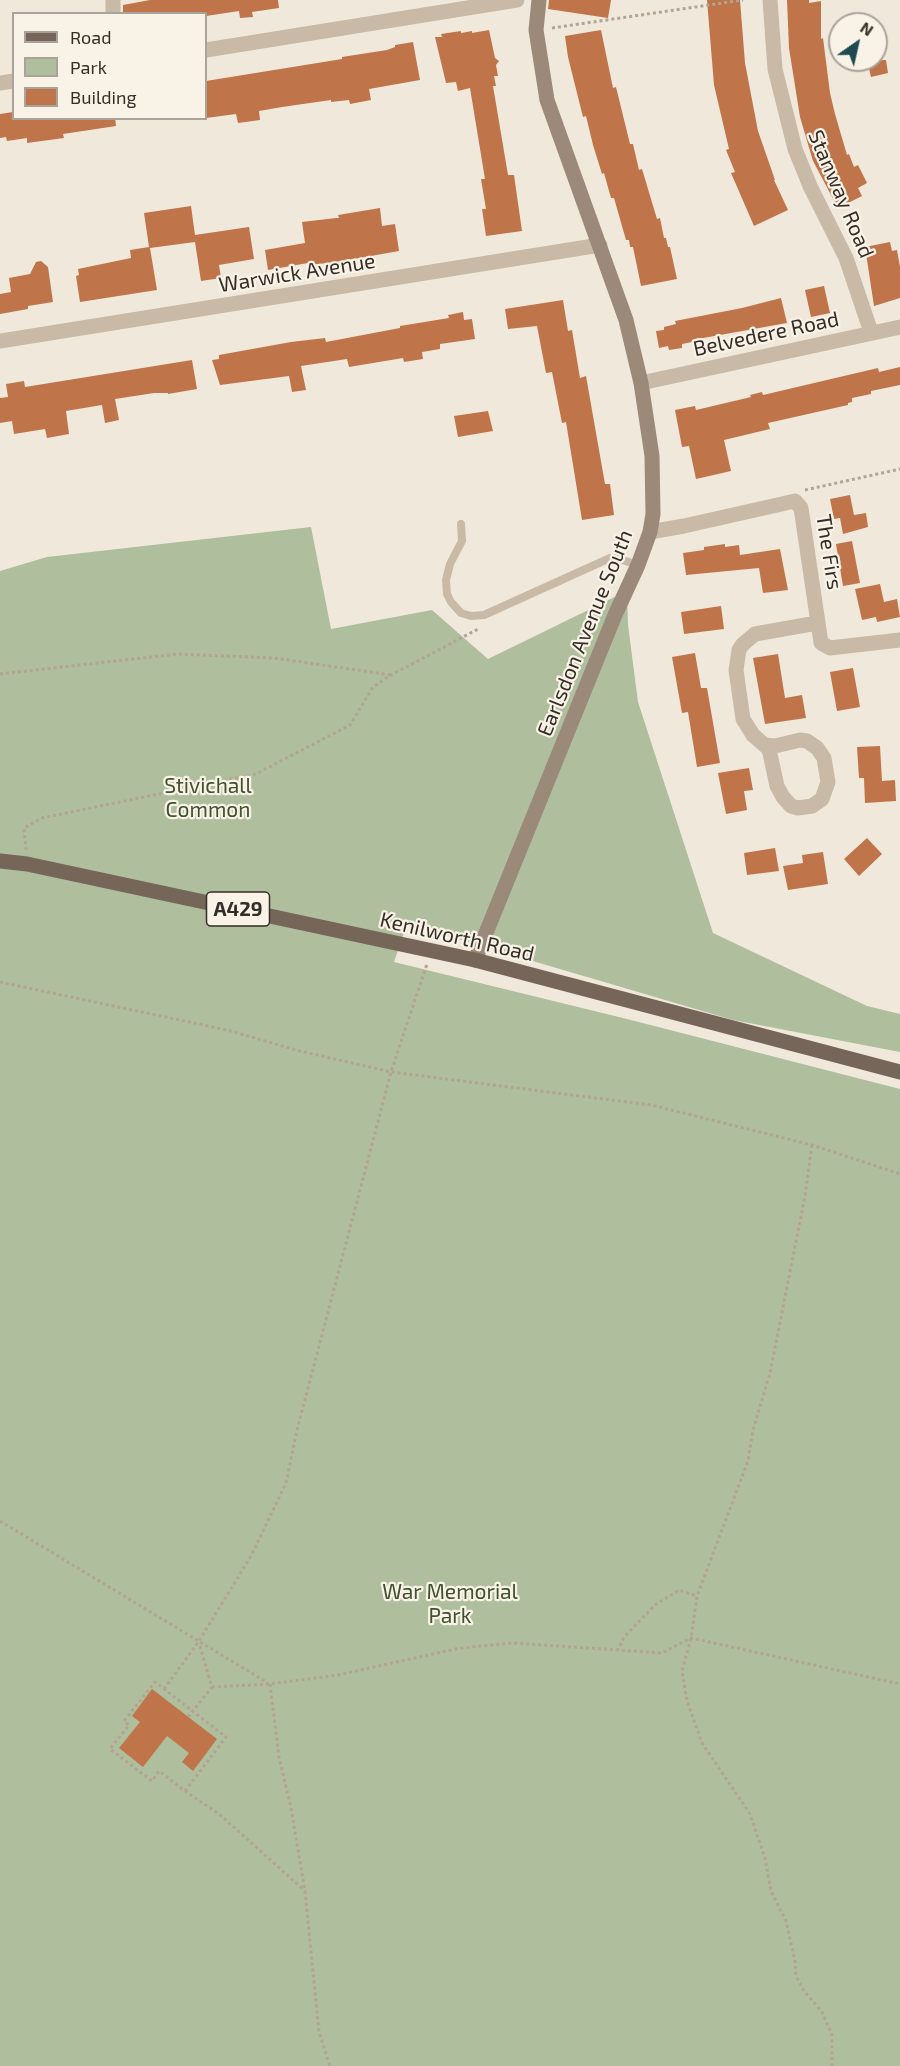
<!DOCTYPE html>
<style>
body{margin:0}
#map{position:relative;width:900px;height:2066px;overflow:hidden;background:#f0e9db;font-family:"Exo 2",sans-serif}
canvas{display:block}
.legend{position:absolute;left:12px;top:12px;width:195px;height:108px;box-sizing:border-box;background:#f8f2e7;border:2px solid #aaa39a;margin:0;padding:8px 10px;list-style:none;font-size:18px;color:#352d27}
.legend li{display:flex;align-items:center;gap:12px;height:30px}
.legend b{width:30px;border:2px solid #aaa39a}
.north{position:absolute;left:828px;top:12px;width:60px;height:60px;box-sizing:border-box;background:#f8f2e7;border:2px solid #aaa39a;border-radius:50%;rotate:34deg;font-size:16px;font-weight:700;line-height:24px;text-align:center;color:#352d27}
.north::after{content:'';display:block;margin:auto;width:21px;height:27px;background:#1f4a54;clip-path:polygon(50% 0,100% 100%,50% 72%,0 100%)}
</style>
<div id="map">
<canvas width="900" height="2066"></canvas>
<ul class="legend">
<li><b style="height:8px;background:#766659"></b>Road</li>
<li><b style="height:16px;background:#afbe9c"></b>Park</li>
<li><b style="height:16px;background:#bf744a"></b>Building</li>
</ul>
<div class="north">N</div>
</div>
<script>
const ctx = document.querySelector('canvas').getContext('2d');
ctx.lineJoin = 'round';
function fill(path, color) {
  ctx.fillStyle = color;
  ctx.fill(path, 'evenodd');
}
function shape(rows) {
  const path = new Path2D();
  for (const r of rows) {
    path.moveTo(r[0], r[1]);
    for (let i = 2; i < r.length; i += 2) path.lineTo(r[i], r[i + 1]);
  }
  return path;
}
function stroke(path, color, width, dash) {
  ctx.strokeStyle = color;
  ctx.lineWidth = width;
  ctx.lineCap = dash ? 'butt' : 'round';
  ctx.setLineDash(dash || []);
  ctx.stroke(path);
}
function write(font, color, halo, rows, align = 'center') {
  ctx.font = font + ' "Exo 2",sans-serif';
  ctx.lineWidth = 4.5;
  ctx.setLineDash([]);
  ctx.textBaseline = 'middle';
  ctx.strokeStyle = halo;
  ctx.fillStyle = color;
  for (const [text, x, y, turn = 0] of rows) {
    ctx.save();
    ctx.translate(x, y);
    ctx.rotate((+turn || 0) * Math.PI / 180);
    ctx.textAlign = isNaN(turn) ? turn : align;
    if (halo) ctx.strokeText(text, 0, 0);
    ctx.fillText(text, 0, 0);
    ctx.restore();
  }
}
fill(shape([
 [311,527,331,629,432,610,488,659,627,591,628,625,638,702,713,933,867,1006,900,1014,900,1052,733,1020,407,924,394,962,627,1019,900,1089,900,2066,0,2066,0,571,47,557]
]), '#afbe9c');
fill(shape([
 [150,0,278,0,279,8,252,12,253,17,240,18,239,11,206,16,206,14,123,14,123,5],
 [549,0,611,0,608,18,548,9],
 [707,0,740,0,745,63,758,131,775,180,774,180,788,210,754,226,731,173,735,172,726,150,729,149,714,85],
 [787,0,809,0,809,3,821,1,821,39,823,38,830,93,835,114,847,155,849,154,854,167,858,165,867,183,858,188,862,196,838,208,813,161,800,117,789,48],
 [489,30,495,58,499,61,496,65,498,76,494,76,496,86,493,86,508,175,514,175,522,231,486,236,482,209,486,209,481,179,485,179,470,88,458,91,456,82,446,83,435,37,442,37,441,34,461,31,461,33,472,31,472,33],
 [601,30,613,88,616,87,630,144,633,144,639,170,642,169,657,219,660,218,664,238,666,238,668,247,670,247,677,279,641,286,633,247,630,247,629,240,626,240,614,198,611,198,604,173,602,174,593,145,586,116,583,117,568,57,565,36],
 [413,42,420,80,369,89,371,100,350,104,349,100,331,102,331,100,282,107,259,111,260,120,238,123,236,114,206,118,206,81,342,59,342,57,387,50,395,47,395,45],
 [867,60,886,60,888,73,871,77],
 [13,112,14,118,115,118,116,126,63,134,64,138,27,143,27,138,7,141,6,137,0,138,0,114],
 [191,206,195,235,249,227,254,259,219,265,221,278,201,281,195,242,150,248,157,290,80,302,76,276,79,275,78,269,131,258,130,250,149,247,144,213],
 [380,208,382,226,395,224,399,251,337,262,308,265,308,263,268,270,265,250,305,243,302,222,336,218,339,218,338,215],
 [890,242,892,251,897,250,900,267,900,298,874,306,865,247],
 [41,261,48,267,53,302,28,306,28,309,0,314,0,294,11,292,9,278,30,274,36,262],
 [824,286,830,313,811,317,805,290],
 [781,298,787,323,692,340,692,342,682,344,682,348,669,350,668,346,659,348,656,331,664,330,664,327,676,324,675,321,742,308],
 [563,300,568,331,572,330,580,378,586,376,605,484,610,484,614,515,582,520,566,422,562,423,552,372,546,373,537,326,508,329,505,309],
 [463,312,464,320,472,319,475,339,440,344,440,349,422,352,423,359,404,362,403,358,349,367,347,359,301,366,306,390,292,392,289,376,220,385,212,360,219,359,219,355,291,342,325,338,326,342,400,328,400,326,449,318,448,315],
 [192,360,197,389,168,394,168,393,154,393,115,399,119,420,105,423,102,405,66,411,69,434,47,438,45,429,14,434,12,421,0,423,0,398,8,397,6,384,24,381,25,387],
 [900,367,900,385,871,391,871,394,852,398,852,402,848,403,848,405,768,423,770,429,724,440,731,471,696,479,689,446,682,447,675,410,695,406,696,410,751,397,750,395,762,392,763,395,878,368,879,372],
 [488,411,493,431,458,437,454,416],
 [850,495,854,515,866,513,868,527,843,534,840,518,834,519,830,499],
 [852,541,860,583,843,586,836,544],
 [725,544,725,547,739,545,740,555,780,549,788,590,763,593,759,568,686,575,683,553,704,550,704,547],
 [880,584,884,602,897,599,900,617,877,622,876,617,862,620,855,589],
 [721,606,724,629,684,634,681,612],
 [695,653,701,688,707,688,720,763,697,767,688,712,682,713,672,657],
 [778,654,785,698,802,695,806,718,765,724,753,658],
 [853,668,860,707,837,711,830,672],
 [880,746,882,781,895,780,896,801,865,803,864,778,859,778,857,747],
 [749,768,753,790,744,791,747,810,726,814,718,773],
 [867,838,882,854,859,876,844,859],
 [775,848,779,871,747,875,744,853],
 [823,852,828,884,788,890,783,866,803,863,802,855],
 [152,1689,217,1739,193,1771,182,1762,189,1753,167,1736,143,1767,119,1748,140,1722,132,1716]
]), '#bf744a');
stroke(shape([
 [552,28,743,0],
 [805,490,900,469],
 [0,674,178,654,274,658,391,675],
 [26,850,24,828,42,818,256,774,350,725,373,687,391,675,480,628],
 [0,982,227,1030,296,1050,391,1072,651,1105,812,1145,900,1174],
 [812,1145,805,1196,770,1373,753,1430,748,1461,697,1596,691,1638,682,1671,687,1701,702,1743,750,1814,765,1858,771,1891,786,1921,795,1961,796,1976,804,1991,822,2012,832,2035,832,2066],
 [0,1521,268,1683],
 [617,1651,625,1636,655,1605,679,1590,697,1596],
 [270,1684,279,1757,291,1808,305,1891,319,2032,330,2066],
 [212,1687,270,1684,338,1675,460,1648,513,1643,662,1653,691,1638,900,1684],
 [164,1689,199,1641,251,1556,286,1483,297,1430,391,1072,427,964],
 [188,1717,212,1687,199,1643],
 [185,1791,226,1737,155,1682,124,1721,129,1725,110,1749,152,1781,159,1771,185,1791,219,1814,305,1891]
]), '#b3a492', 3, [3, 3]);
stroke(shape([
 [461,524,462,541,450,564,446,580,447,594,451,602,461,613,471,616,484,615,610,558,616,558,638,565]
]), '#c8baa7', 8);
stroke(shape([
 [113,0,113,14],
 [770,0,775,69,795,149,810,186,846,258,871,332],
 [206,50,517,0],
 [0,83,14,81],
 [0,341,600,245],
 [641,383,900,327],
 [650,532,684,526,795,501,801,508,821,643,830,648,900,640],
 [765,745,775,746,800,740,807,741,817,748,824,758,828,782,822,799,812,806,798,808,791,806,783,797,777,786,769,749,753,735,743,719,736,670,739,650,743,644,755,634,817,623]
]), '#c8baa7', 15);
stroke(shape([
 [475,960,615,615,638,565,650,532,653,514,652,456,641,383,626,320,547,100,536,30,539,0]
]), '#9b8979', 15);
stroke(shape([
 [0,861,27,864,475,960,900,1072]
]), '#766659', 15);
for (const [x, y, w] of [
 [238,909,63]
]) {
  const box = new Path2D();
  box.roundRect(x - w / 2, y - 17, w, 34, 4.5);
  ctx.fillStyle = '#f8f2e7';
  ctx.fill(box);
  stroke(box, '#352d27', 1.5);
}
write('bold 20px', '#352d27', null, [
 ["A429",238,909]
]);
write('21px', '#352d27', '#f8f2e7', [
 ["Stanway Road",841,194,67],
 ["Warwick Avenue",297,273,-9],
 ["Belvedere Road",766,334,-12],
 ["The Firs",829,552,81],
 ["Earlsdon Avenue South",585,633,-68],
 ["Kenilworth Road",457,937,13]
]);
write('21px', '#40512d', '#f8f2e7', [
 ["Stivichall",208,786],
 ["Common",208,810],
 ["War Memorial",450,1592],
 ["Park",450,1616]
]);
</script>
